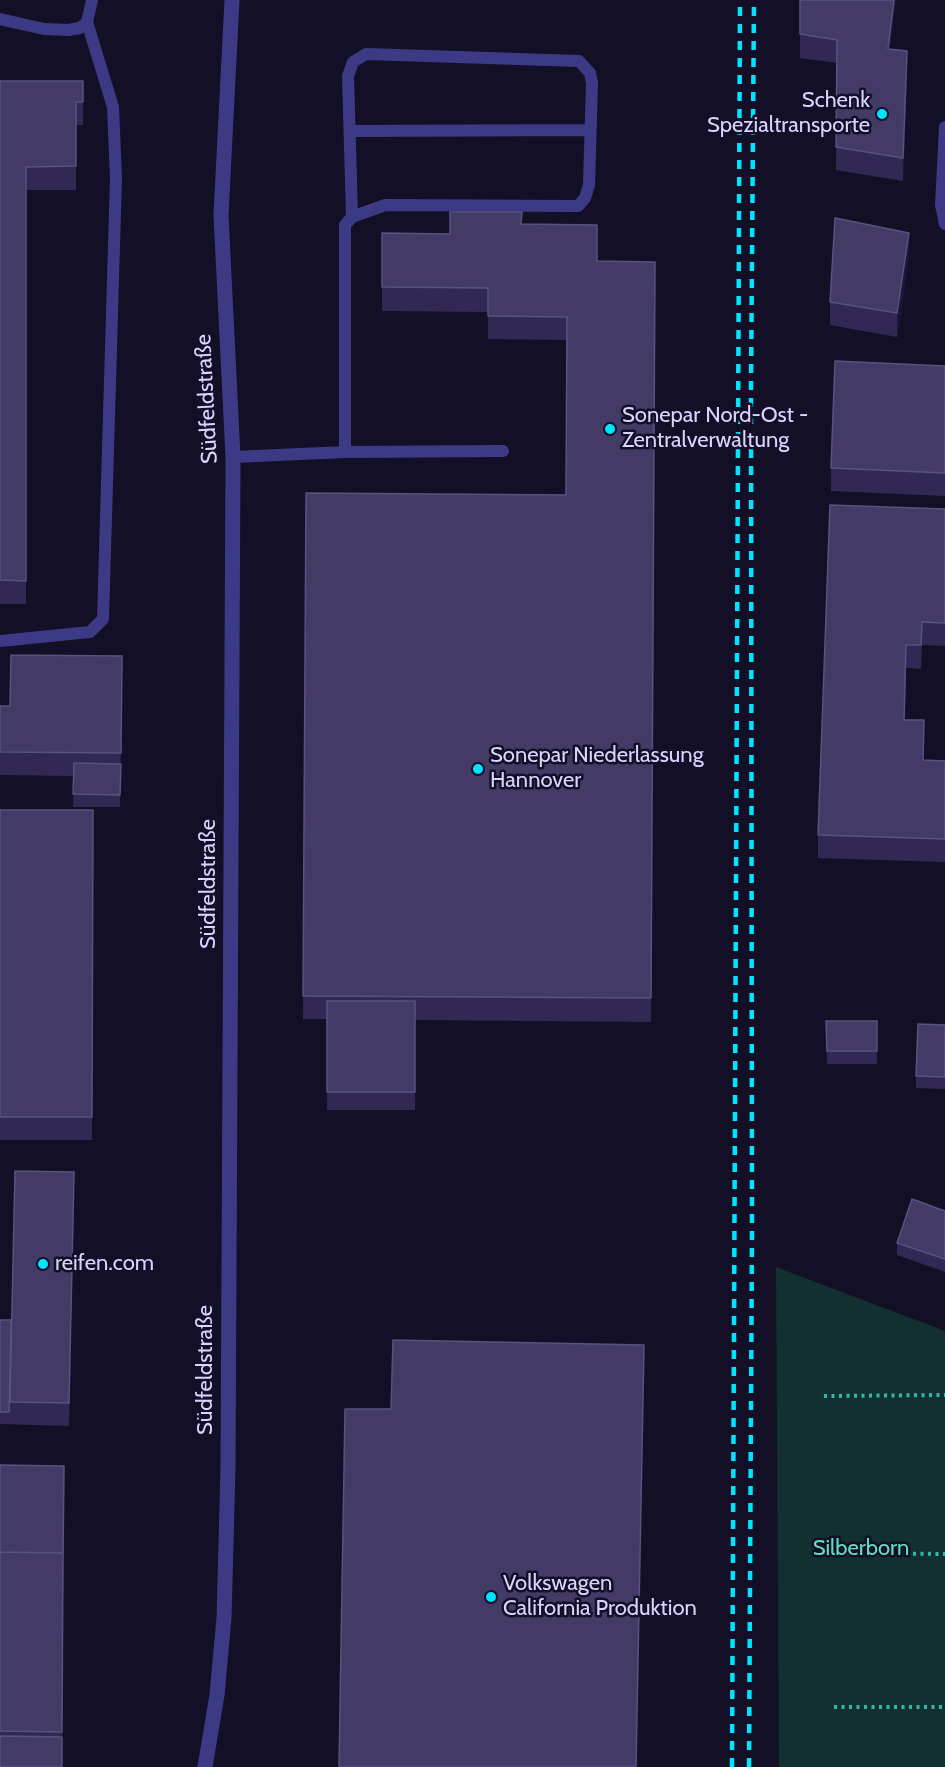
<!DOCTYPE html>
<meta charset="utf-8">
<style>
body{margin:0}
canvas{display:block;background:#130f26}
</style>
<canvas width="945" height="1767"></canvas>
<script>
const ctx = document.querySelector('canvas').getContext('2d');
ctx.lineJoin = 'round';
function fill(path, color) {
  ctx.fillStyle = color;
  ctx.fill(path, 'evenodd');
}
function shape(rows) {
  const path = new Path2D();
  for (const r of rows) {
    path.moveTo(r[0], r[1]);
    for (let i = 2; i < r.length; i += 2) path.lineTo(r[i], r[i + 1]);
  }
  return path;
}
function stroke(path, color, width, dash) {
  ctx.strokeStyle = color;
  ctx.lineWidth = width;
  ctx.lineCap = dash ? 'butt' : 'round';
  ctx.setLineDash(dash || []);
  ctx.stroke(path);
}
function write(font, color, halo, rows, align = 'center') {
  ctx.font = font + ' Cabin,sans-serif';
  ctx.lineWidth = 5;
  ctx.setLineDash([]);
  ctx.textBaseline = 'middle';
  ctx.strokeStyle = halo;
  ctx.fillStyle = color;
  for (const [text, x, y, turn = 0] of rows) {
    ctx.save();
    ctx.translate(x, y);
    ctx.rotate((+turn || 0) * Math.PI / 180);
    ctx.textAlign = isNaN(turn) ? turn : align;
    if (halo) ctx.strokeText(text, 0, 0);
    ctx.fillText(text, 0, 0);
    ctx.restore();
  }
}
fill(shape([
 [776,1267,945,1331,945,1767,779,1767]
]), '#12302f');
stroke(shape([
 [824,1396,945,1395],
 [838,1553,945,1554],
 [834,1707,945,1707]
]), '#2fb8b0', 4, [3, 4.5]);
stroke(shape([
 [0,19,44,29,68,30,80,28,87,22,92,0],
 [945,127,941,205,945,224],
 [350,131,590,130],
 [345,452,503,451],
 [233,457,345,452,345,225,352,217,385,205,578,206,585,198,589,185,592,83,590,73,579,61,366,54,353,62,348,76,352,217],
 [0,641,90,632,103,619,116,178,113,107,87,22]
]), '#3d3a85', 12);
stroke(shape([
 [205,1767,217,1695,224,1618,228,1468,233,457,221,215,232,0]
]), '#3d3a85', 15);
stroke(shape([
 [732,1767,740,0],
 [749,1767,752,1231,751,388,754,0]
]), '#00e5ff', 4.5, [9, 8]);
fill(shape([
 [800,0,891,49,907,74,903,181,836,170,837,63,800,58],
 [0,81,83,81,83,125,76,125,76,190,26,190,26,604,0,604],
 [522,224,597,261,655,262,651,1022,415,1020,415,1110,327,1110,327,1019,303,1019,306,493,566,495,567,340,488,339,488,312,382,311,382,233,450,234],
 [909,256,897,337,830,325,830,302],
 [945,366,945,496,831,491,831,468],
 [945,509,945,646,922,645,921,669,906,668,905,720,924,744,923,760,945,761,945,862,818,858,818,835],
 [122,656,120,807,73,807,74,776,0,775,0,706,10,706],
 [0,810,93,810,92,1140,0,1140],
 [826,1021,877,1021,877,1064,827,1064],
 [945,1025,945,1089,916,1088,916,1076],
 [74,1195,69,1426,0,1424,0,1320,11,1320],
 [945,1211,945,1272,897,1255,897,1243],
 [0,1465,64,1466,62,1767,0,1767]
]), '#312854');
fill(shape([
 [894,0,896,0,888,72,888,49],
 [907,51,907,74,903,181,903,158],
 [909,233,909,256,897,337,897,313],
 [906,645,906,668,904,743,904,720],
 [74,1172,74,1195,69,1426,69,1403]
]), '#1d163a');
const building = shape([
 [800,0,894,0,888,49,907,51,903,158,836,147,837,40,800,34,800,0],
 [0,81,83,81,83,102,76,102,76,166,26,167,26,581,0,580,0,81],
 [450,212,522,212,521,224,597,225,597,261,655,262,651,998,303,996,306,493,566,495,567,317,488,316,488,288,382,287,382,233,450,234,450,212],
 [835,218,909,233,897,313,830,302,835,218],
 [835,361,945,366,945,473,831,468,835,361],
 [830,505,945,509,945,623,922,622,921,645,906,645,904,720,924,720,923,760,945,761,945,839,818,835,830,505],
 [11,655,122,656,121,753,0,752,0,706,10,706,11,655],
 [74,763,121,764,120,795,73,794,74,763],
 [0,810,93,810,92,1117,0,1117,0,810],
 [327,1001,415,1001,415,1092,327,1092,327,1001],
 [826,1021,877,1021,877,1051,827,1051,826,1021],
 [918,1024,945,1025,945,1077,916,1076,918,1024],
 [15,1171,74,1172,69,1403,10,1402,15,1171],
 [912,1199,945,1211,945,1259,897,1243,912,1199],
 [0,1320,11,1320,9,1412,0,1412,0,1320],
 [393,1340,644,1345,636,1767,339,1767,345,1409,391,1409,393,1340],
 [0,1465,64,1466,63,1558,63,1553,0,1552,0,1465],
 [0,1552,63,1553,62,1732,0,1731,0,1552],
 [0,1736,62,1737,62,1767,0,1767,0,1736]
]);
fill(building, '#433a66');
stroke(building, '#5a527e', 1.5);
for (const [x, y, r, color] of [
 [882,114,6,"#00e5ff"],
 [610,429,6,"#00e5ff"],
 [478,769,6,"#00e5ff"],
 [43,1264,6,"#00e5ff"],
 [491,1597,6,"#00e5ff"]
]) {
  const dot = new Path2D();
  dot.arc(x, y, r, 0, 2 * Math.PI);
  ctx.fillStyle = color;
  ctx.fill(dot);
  stroke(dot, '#130f26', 2);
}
write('22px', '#d9d4ff', '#130f26', [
 ["Schenk",870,101,"right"],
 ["Spezialtransporte",870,126,"right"],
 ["Sonepar Nord-Ost -",622,416],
 ["Zentralverwaltung",622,441],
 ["Sonepar Niederlassung",490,756],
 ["Hannover",490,781],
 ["reifen.com",55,1264],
 ["Volkswagen",503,1584],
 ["California Produktion",503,1609]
], 'left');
write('22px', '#d9d4ff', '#130f26', [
 ["Südfeldstraße",207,399,-93],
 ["Südfeldstraße",209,884,-90],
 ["Südfeldstraße",206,1370,-90]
]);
write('22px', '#5fe0c0', '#130f26', [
 ["Silberborn",861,1549]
]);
</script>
